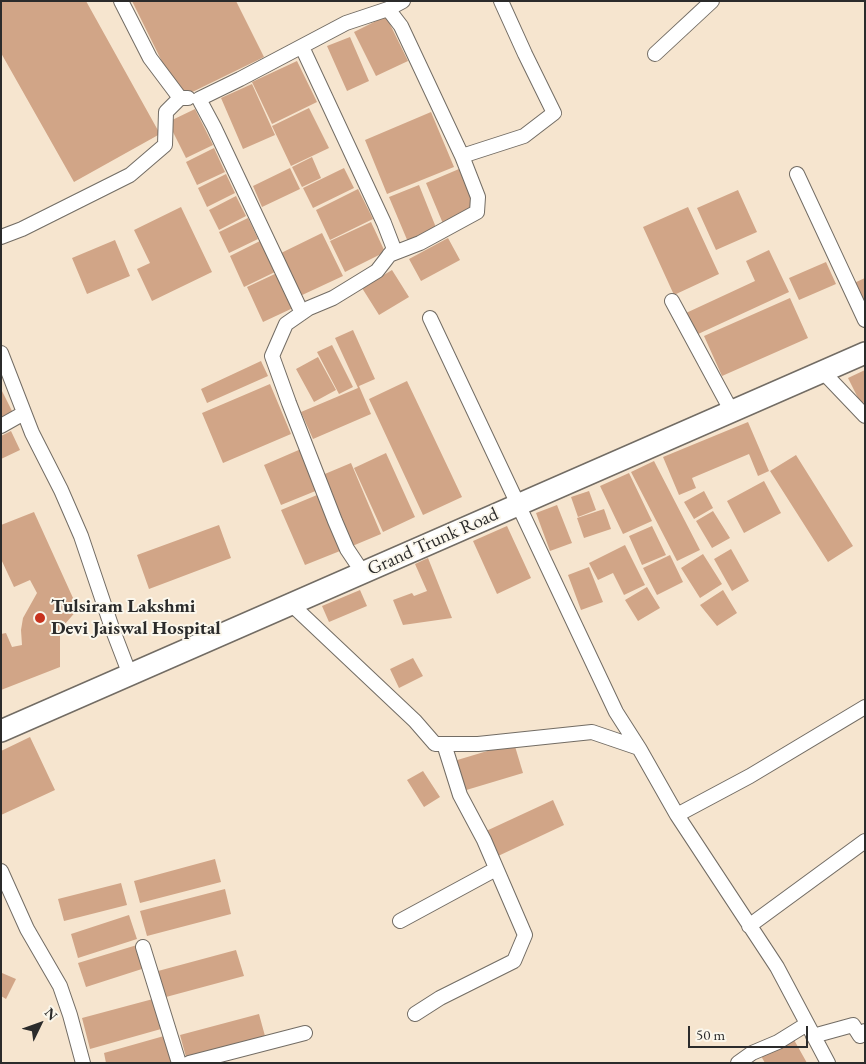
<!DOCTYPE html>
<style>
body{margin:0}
#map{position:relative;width:866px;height:1064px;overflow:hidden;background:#f6e5cf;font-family:"EB Garamond",serif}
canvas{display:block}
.frame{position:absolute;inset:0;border:2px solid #2b2b2b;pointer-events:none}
.north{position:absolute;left:15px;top:999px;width:50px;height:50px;-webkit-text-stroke:4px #fbf7ec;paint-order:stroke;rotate:48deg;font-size:14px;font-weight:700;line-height:20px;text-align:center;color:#2b2b2b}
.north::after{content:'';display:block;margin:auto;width:18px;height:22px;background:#2b2b2b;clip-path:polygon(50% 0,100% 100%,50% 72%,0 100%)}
.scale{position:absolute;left:688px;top:1026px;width:120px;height:22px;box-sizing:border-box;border:2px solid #2b2b2b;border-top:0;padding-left:6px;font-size:15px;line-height:18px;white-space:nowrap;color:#2b2b2b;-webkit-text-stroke:4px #fbf7ec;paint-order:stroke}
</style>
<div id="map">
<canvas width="866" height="1064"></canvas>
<div class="frame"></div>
<div class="north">N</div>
<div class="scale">50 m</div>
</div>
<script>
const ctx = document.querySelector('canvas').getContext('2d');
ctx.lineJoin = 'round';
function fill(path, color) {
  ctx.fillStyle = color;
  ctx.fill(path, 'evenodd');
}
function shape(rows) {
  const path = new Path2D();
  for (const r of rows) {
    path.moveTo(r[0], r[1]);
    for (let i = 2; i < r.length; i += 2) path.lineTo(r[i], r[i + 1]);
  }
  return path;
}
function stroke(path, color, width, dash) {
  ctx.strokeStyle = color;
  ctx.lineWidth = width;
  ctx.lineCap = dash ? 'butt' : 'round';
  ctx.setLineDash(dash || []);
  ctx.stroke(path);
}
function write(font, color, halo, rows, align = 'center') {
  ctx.font = font + ' "EB Garamond",serif';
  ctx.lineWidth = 4;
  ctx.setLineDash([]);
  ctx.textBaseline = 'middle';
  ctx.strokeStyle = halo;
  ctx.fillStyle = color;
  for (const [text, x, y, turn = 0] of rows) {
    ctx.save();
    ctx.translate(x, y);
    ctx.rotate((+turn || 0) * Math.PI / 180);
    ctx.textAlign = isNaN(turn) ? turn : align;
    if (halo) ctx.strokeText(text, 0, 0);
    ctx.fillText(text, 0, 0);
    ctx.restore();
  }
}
fill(shape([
 [1,1,86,1,160,134,74,182,1,53],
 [132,1,236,1,264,57,180,98],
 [386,16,408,61,376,76,354,32],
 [350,37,369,81,347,91,327,46],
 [297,61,317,102,272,124,252,82],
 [252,84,275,135,243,149,221,98],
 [309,108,329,148,291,166,272,126],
 [195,109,213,145,186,158,168,122],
 [431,112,454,167,387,194,365,140],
 [214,148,225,172,197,185,186,162],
 [312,157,321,178,302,187,292,167],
 [290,168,300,189,262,207,253,186],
 [344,168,354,188,313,208,303,188],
 [459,169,477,212,444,226,426,183],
 [226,174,235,193,207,207,198,188],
 [419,185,437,230,408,242,389,197],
 [358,189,373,219,330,240,316,210],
 [738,190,757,232,716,250,697,208],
 [236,196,246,216,219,230,209,210],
 [181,207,212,272,152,301,137,269,150,263,134,230],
 [688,207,719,274,674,295,643,227],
 [248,218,258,239,229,253,219,232],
 [371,222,385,252,345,272,330,241],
 [322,233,343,276,300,296,279,254],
 [448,238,460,260,421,281,409,259],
 [115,240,130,276,87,294,72,258],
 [260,241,275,272,244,287,230,256],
 [769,250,789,292,696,335,686,313,755,281,746,261],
 [826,262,836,284,799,300,789,278],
 [392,270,409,297,379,315,362,288],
 [277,273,293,308,263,322,247,287],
 [865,278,865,305,854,283],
 [790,298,808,338,722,376,704,336],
 [353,330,375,379,359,386,371,414,313,439,301,412,358,388,335,338],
 [332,345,353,387,339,394,317,352],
 [318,357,336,390,314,402,296,369],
 [261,361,268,376,207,403,201,389],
 [865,370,865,402,861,404,848,378],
 [407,381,462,497,423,515,369,399],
 [270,384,291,434,223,463,202,413],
 [1,389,14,415,1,421],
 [748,422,769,471,758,476,749,454,692,478,696,488,679,495,663,457],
 [11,431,20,450,1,459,1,436],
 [301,449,318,490,281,505,264,465],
 [386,453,415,517,383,532,354,468],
 [796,455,853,546,828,562,770,471],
 [654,461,700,550,677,561,631,472],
 [351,463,381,534,350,547,320,476],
 [629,473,652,521,623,534,600,486],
 [764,481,781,513,744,533,727,501],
 [589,491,596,510,578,517,571,497],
 [704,491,713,508,694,519,684,502],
 [317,495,340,551,305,565,281,510],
 [557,505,572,543,550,551,536,513],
 [604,509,611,529,584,538,577,518],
 [713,511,730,538,712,548,696,521],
 [34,512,78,609,65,624,60,636,60,667,1,690,1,634,6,633,12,647,22,645,21,630,23,618,37,593,30,580,14,587,1,559,1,525],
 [219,525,231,558,149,589,137,555],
 [507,526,531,578,497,594,473,541],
 [652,526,666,555,642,565,629,536],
 [625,545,645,585,624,595,613,573,598,580,589,563],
 [731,549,749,581,732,591,714,559],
 [703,554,722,584,700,598,681,568],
 [670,555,683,582,657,595,643,568],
 [428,558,452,618,403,625,393,600,412,593,414,596,427,591,415,564],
 [589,567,603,602,581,610,568,575],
 [647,587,660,608,638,621,625,600],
 [360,590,367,606,329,622,322,606],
 [723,590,737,613,717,626,700,605],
 [413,658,423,676,399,688,390,669],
 [30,737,55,790,1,815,1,751],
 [514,743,523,773,463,791,454,761],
 [423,771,440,797,424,807,407,780],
 [553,800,564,825,496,857,484,832],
 [215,859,221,882,140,903,134,881],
 [121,883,127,905,64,921,58,899],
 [225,889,231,914,147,936,140,911],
 [129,915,137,939,78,958,71,934],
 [137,945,145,968,86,987,78,963],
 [236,950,244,976,166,997,158,971],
 [2,973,16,979,6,999,1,996],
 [153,999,161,1029,90,1049,82,1018],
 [259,1014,265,1036,186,1057,180,1035],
 [164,1036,171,1062,106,1063,104,1053],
 [793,1038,807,1063,765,1063,761,1056]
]), '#d1a587');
const minor = shape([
 [121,1,150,58,180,98,188,98],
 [388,9,403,1],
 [302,47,384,223,394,249,377,271,333,298,309,308,286,324,272,356,289,403,335,521,347,549,363,573],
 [655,54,712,1],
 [462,156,524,136,554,113,525,54,501,1],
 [797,174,865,320],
 [1,237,22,229,130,175,165,145,166,112,180,98],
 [672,301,732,412],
 [302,313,214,127,199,99,240,79,346,23,388,9,401,26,462,156,478,197,477,212,420,243,389,255],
 [430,318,616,712,639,748],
 [1,353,32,433,61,490,81,536,112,628,130,675],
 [823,372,865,416],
 [1,426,24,413],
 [291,604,415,721,435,744,478,744,592,732,639,748,677,815,777,967,828,1063],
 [677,815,750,776,865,707],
 [1,871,27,929,60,986,70,1015,83,1063],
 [400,921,496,869],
 [749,926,865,841],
 [143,947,179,1063],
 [415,1014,440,998,514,961,525,935,484,840,460,795,444,744],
 [813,1036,853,1025,860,1036,865,1031],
 [189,1063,305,1033],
 [738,1063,752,1053,778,1042,807,1024]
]);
const primary = shape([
 [1,731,865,353]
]);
stroke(minor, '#726c64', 16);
stroke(primary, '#726c64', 24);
stroke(minor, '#fff', 14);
stroke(primary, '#fff', 21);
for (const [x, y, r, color] of [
 [40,618,6,"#c8321e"]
]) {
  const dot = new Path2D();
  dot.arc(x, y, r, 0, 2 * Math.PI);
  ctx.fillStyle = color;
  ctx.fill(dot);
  stroke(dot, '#fbf7ec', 2);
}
write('19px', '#2b2b2b', '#fbf7ec', [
 ["Grand Trunk Road",433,542,-24]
]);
write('bold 19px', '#2b2b2b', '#fbf7ec', [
 ["Tulsiram Lakshmi",51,607],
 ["Devi Jaiswal Hospital",51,629]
], 'left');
</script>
